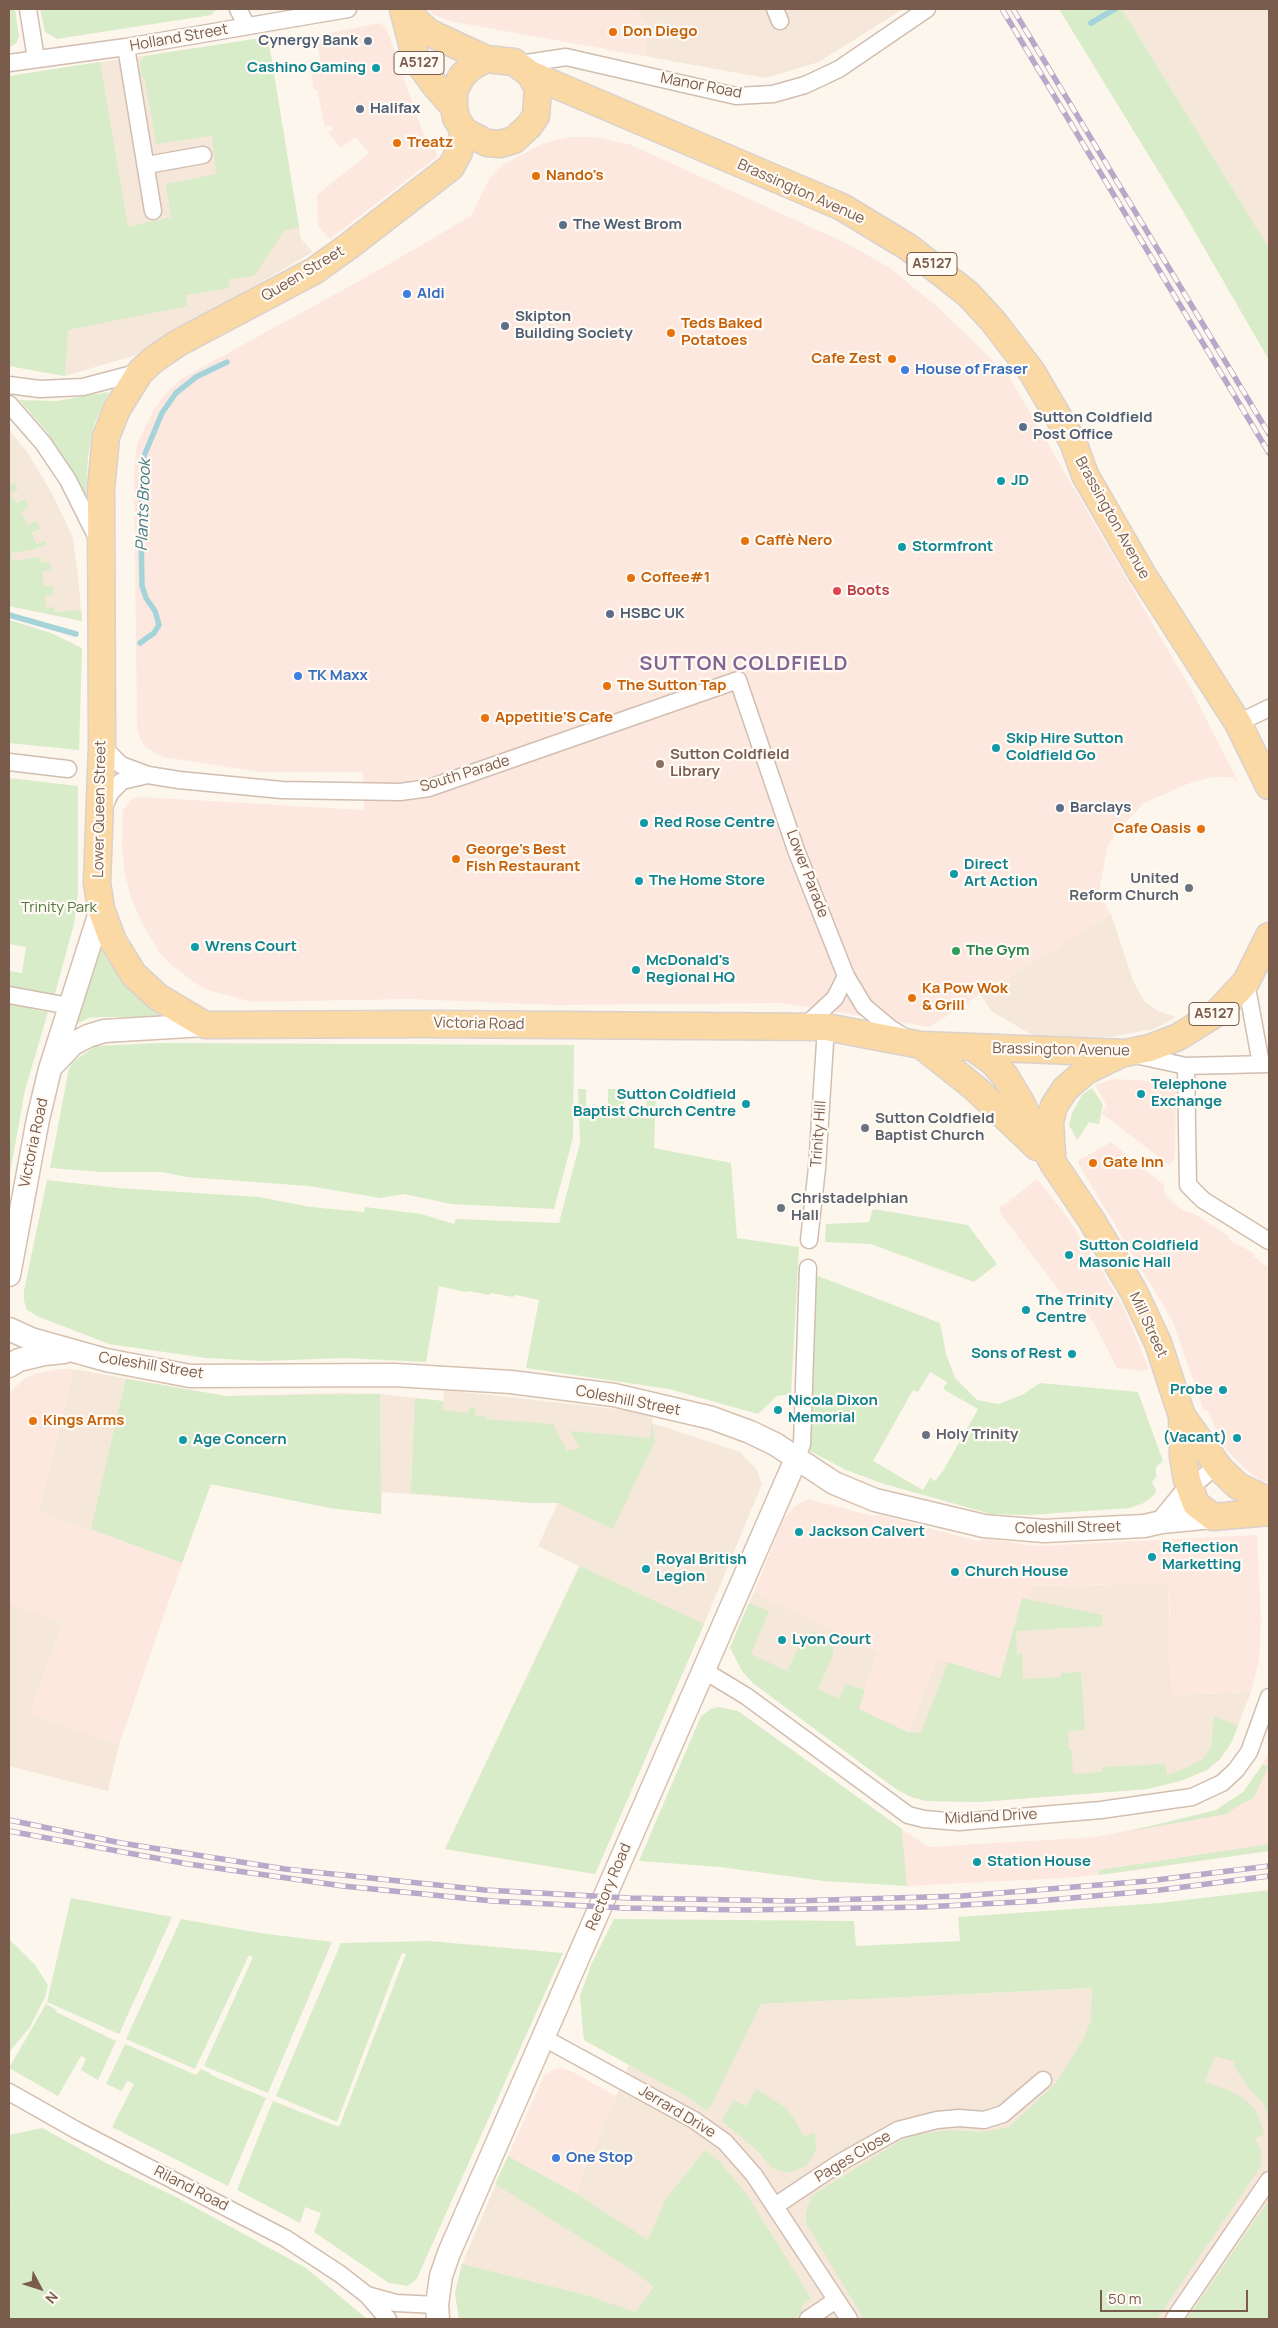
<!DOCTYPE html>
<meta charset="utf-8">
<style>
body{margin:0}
#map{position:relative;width:1278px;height:2328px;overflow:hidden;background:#fdf6ec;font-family:Manrope,sans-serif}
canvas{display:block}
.frame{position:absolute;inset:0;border:10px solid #7a5c4d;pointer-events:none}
.north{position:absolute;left:15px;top:2263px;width:50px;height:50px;-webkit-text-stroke:4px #fffaf3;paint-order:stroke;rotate:130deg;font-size:14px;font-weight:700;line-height:20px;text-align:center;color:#7a5c4d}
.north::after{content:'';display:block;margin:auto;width:18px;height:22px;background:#7a5c4d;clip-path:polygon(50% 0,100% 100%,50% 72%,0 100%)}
.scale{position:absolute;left:1100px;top:2290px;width:148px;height:22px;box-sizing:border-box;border:2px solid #7a5c4d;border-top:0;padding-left:6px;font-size:15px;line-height:18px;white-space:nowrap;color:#7a5c4d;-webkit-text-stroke:4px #fffaf3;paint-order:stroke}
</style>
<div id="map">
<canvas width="1278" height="2328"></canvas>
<div class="frame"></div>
<div class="north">N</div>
<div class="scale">50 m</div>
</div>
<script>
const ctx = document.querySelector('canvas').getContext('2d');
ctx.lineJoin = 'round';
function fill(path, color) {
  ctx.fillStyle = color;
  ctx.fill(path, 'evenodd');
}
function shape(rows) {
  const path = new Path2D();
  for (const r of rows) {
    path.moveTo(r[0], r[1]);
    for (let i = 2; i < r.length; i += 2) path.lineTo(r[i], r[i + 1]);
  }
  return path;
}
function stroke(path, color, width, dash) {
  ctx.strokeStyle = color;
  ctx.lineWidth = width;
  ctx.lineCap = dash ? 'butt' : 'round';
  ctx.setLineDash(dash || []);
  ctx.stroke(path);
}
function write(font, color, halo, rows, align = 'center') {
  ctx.font = font + ' Manrope,sans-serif';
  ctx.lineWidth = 4.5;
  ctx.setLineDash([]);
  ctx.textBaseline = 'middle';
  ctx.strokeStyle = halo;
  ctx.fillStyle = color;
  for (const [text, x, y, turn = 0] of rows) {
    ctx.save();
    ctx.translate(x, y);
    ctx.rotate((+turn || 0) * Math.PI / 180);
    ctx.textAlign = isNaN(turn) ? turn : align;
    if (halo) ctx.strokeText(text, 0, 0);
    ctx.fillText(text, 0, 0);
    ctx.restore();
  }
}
fill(shape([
 [635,9,903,9,819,62,765,78,644,56,649,27],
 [1122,9,1269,9,1269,248],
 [268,37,301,239,313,252,133,356,65,376,9,366,9,76],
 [9,430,27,452,50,490,72,535,78,574,82,621,9,606],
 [1111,914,1133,981,1145,1002,1158,1011,1176,1017,1154,1029,1110,1037,1034,1036,991,1011,980,994],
 [73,1369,226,1396,339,1393,380,1394,443,1401,444,1390,653,1413,652,1423,740,1452,756,1469,762,1484,704,1624,595,1874,445,1849,579,1566,538,1546,558,1503,531,1503,382,1492,381,1514,330,1508,211,1484,182,1563,39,1512],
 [1168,1583,1172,1695,1251,1692,1231,1743,1220,1759,1207,1770,1180,1781,1147,1789,980,1802,926,1801,911,1797,896,1789,754,1684,742,1671,730,1647,754,1592,878,1652,858,1709,908,1732,937,1658,1000,1678,1022,1598,1032,1586],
 [9,1602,63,1623,30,1713,119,1745,108,1791,9,1766],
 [1269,1985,1269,2319,459,2319,455,2293,462,2264,508,2156,575,2193,629,2065,584,2040,580,1996,761,2004,1093,1988]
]), '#f5e8da');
fill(shape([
 [427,9,635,9,649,27,644,56,454,22,434,15],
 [379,23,386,27,420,124,425,137,436,151,437,157,330,239,318,226,317,195,369,153,355,137,341,148,328,133,333,129,332,126,325,127,317,90,314,90,310,66,321,64,316,36],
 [569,137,594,137,629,144,848,244,890,268,941,310,1008,375,1192,691,1238,782,1230,777,1213,777,1190,783,1144,803,1117,831,1107,848,1099,894,1111,914,980,994,930,1027,781,1003,555,1005,409,999,252,1002,204,989,170,964,159,952,142,923,131,897,124,871,122,844,123,810,132,799,140,797,364,810,363,772,261,772,163,757,146,748,140,738,137,728,134,473,137,444,153,411,165,394,181,379,377,271,471,216,489,179,504,164,544,143],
 [1114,1079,1171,1082,1176,1087,1175,1159,1169,1165,1101,1113,1107,1106,1095,1085],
 [1111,1142,1164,1185,1165,1195,1183,1211,1193,1213,1229,1236,1228,1239,1255,1254,1253,1256,1269,1268,1269,1483,1261,1481,1243,1467,1225,1448,1207,1410,1204,1411,1172,1320,1079,1165,1078,1161],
 [1037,1179,1065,1214,1103,1273,1124,1308,1149,1369,1143,1371,1117,1368,1096,1327,1079,1301,1072,1303,1067,1301,1000,1213,999,1207,1007,1203],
 [59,1369,73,1369,39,1512,182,1563,119,1745,30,1713,63,1623,9,1602,9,1393,24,1379,34,1374],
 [808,1499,873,1516,881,1515,977,1541,987,1539,1038,1546,1257,1535,1261,1620,1259,1660,1251,1692,1172,1695,1168,1648,1170,1615,1168,1583,1032,1586,1030,1598,1022,1598,1000,1679,937,1658,908,1732,858,1709,878,1652,754,1592,784,1518,795,1506],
 [1269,1751,1269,1851,1123,1872,1065,1878,907,1886,902,1829,928,1847,1097,1837,1189,1818,1216,1810,1243,1792,1259,1772],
 [562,2068,571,2071,616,2096,575,2193,508,2156,544,2076,552,2070]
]), '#fde8e0');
fill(shape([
 [9,9,15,9,19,37,16,43,9,48],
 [40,9,217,9,211,15,57,39,45,32],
 [1059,9,1122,9,1269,248,1269,360,1184,213],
 [268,37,299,227,284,231,254,276,229,279,229,288,186,295,187,306,68,330,65,376,9,366,9,76,100,62,128,227,171,217,166,184,216,174,212,136,156,144,145,79,141,76,140,62,145,56],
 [109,392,94,425,88,457,86,498,48,433,19,400,56,401],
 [14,482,18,489,10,494,17,503,25,499,29,507,21,512,28,525,36,521,38,524,40,529,31,533,37,544,45,541,46,545,31,550,11,553,12,561,40,557,41,563,50,562,51,570,42,572,44,586,53,585,53,595,45,596,46,608,54,607,55,612,81,610,82,621,9,606,9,485],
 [9,620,51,633,82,648,79,750,9,743],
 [9,778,78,786,78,891,74,924,54,997,9,988,9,971,22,973,26,947,9,944],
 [100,943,106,958,129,989,161,1017,103,1017,89,1018,73,1026],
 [9,1000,31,1005,31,1009,48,1012,25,1090,9,1179],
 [159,1043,574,1045,573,1138,554,1209,451,1204,404,1194,380,1198,309,1186,186,1177,162,1172,102,1172,50,1168,69,1068,74,1061,96,1046],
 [1092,1088,1103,1104,1099,1124,1089,1122,1077,1140,1069,1125,1072,1113,1082,1095],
 [578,1089,586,1089,586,1115,608,1115,608,1089,624,1089,624,1115,646,1116,647,1089,653,1089,656,1091,654,1148,731,1163,737,1238,799,1247,791,1394,777,1396,758,1414,669,1389,526,1368,539,1300,516,1295,513,1297,491,1293,489,1295,469,1291,465,1292,439,1286,426,1362,344,1358,263,1361,206,1358,109,1344,37,1316,27,1310,24,1301,24,1291,47,1180,118,1188,259,1197,311,1207,364,1212,365,1207,421,1214,454,1224,456,1219,559,1223,580,1143],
 [873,1209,968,1225,997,1264,974,1282,871,1244,825,1242,826,1224,869,1222],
 [813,1274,940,1323,946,1354,955,1378,977,1400,998,1404,1022,1395,1040,1383,1138,1392,1163,1461,1156,1467,1156,1477,1152,1482,1156,1490,1155,1494,1144,1503,1129,1508,1029,1515,991,1514,884,1484,846,1470,810,1451],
 [930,1372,947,1382,943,1389,978,1409,943,1471,935,1481,930,1478,923,1490,873,1461,913,1390,918,1392],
 [126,1379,226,1396,380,1394,381,1514,330,1508,211,1484,182,1563,91,1529],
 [415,1398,443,1401,442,1410,469,1413,470,1407,476,1408,475,1415,485,1416,485,1419,553,1424,567,1451,580,1448,570,1431,650,1438,652,1423,655,1441,613,1529,558,1503,531,1503,411,1493],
 [580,1566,704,1624,595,1874,445,1849],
 [1022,1598,1102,1615,1102,1626,1016,1631,1017,1654,1022,1654,1023,1679,1061,1677,1061,1673,1081,1672,1085,1730,1068,1731,1069,1750,1072,1750,1073,1774,1102,1772,1102,1767,1165,1764,1167,1775,1186,1768,1203,1759,1211,1747,1214,1716,1238,1726,1231,1743,1220,1759,1207,1770,1180,1781,1147,1789,980,1802,926,1801,911,1797,896,1789,754,1684,742,1671,730,1647,749,1603,769,1611,751,1654,787,1671,798,1648,802,1650,811,1630,833,1648,833,1655,818,1689,839,1699,846,1684,865,1690,859,1709,908,1732,921,1733,948,1662,1000,1678],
 [718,1707,738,1711,902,1829,907,1886,824,1881,720,1867,639,1861,701,1716,711,1709],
 [1263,1764,1268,1767,1254,1798,1236,1807,1227,1814,1126,1832,1216,1810,1243,1792],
 [1269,1844,1269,1851,1099,1875,1099,1870],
 [1269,1890,1269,2122,1264,2104,1248,2087,1234,2066,1235,2062,1215,2056,1205,2082,1230,2091,1246,2100,1256,2111,1264,2134,1255,2139,1261,2151,1261,2166,1157,2319,864,2319,806,2223,806,2213,811,2198,816,2193,900,2141,916,2135,947,2130,982,2132,1000,2129,1009,2127,1019,2118,1056,2083,1084,2038,1091,2020,1092,1988,761,2004,708,2111,684,2095,584,2040,580,1996,591,1965,614,1919,854,1921,856,1946,960,1941,958,1917,1160,1903],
 [71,1898,172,1917,119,2034,47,2002],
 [181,1919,260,1933,332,1942,268,2093,204,2066,253,1957,249,1955,195,2069,126,2039],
 [10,1940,35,1965,48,1985,45,1997,30,2027,9,2052],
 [429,1941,563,1953,417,2278,408,2286,389,2283,314,2232,321,2213,305,2207,300,2223,237,2190,273,2101,339,2127,406,1954,402,1953,397,1965,337,2122,276,2096,341,1943],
 [46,2004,57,2010,56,2012,116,2041,98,2080,81,2070,86,2059,81,2056,58,2096,9,2068],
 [125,2044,196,2075,201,2069,210,2073,211,2075,266,2098,228,2186,112,2127,134,2084,127,2081,122,2091,106,2084],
 [756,2089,786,2108,795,2120,804,2137,815,2132,816,2150,809,2163,802,2168,786,2173,772,2168,758,2151,722,2121,733,2100,746,2106],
 [42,2128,108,2164,178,2198,306,2268,367,2319,9,2319,9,2208,11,2202,9,2201,9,2135],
 [705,2150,719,2161,747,2195,811,2298,802,2306,802,2313,792,2319,459,2319,455,2293,462,2264,582,2294,636,2312,654,2287,634,2271,495,2184,508,2156,575,2193,648,2240,666,2199],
 [1269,2200,1269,2319,1187,2319,1236,2248]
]), '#d8ecc9');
stroke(shape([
 [1091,23,1115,9],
 [9,615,76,634],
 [140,643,154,633,159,625,155,611,146,598,142,586,141,527,144,456,162,413,176,393,196,377,227,362]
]), '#a5d3da', 5.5);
const street = shape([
 [28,9,36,59],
 [238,9,247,26],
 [775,9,780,21],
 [126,47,153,211],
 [514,62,527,63,566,57,736,96,773,94,805,85,839,69,927,9],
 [9,63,126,47,348,9],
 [147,165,203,155],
 [9,385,40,389,83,387,140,372],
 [9,404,43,443,68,480,98,540],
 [1238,723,1269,708],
 [102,746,121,765,148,775,179,780,282,790,400,792,429,788,738,680,796,850,846,976,864,1006,890,1028,903,1036],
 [9,762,68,769],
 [103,808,111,792,122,781,148,775],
 [1246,982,1261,1064],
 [9,995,69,1006],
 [805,1026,835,998,846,976],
 [1135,1055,1186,1066,1269,1064],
 [1186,1066,1188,1185,1203,1200,1269,1241],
 [809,1240,817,1168,826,1027],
 [796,1459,802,1444,808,1268],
 [1189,1489,1209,1472,1220,1469],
 [703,1670,746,1696,908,1815,924,1819,959,1822,1101,1810,1192,1797,1222,1783,1236,1770,1249,1752,1269,1697],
 [544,2038,694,2120,725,2142,754,2175,849,2319],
 [9,2092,78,2131,285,2238,340,2274,367,2295,388,2319],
 [775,2206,841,2162,898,2130,937,2120,959,2118,984,2120,1003,2114,1043,2080],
 [367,2295,396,2303,437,2305],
 [808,2319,836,2300],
 [1174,2319,1269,2180]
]);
const secondary = shape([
 [53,1065,73,1044,88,1036,104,1031,205,1025],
 [9,1275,38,1119,50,1069,101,909],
 [9,1329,31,1339,106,1360,190,1376,395,1375,511,1382,614,1395,712,1418,750,1432,775,1444,834,1483,875,1500,984,1526,1044,1531,1144,1526,1162,1522,1213,1517],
 [9,1366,19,1360,44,1354,64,1352],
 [1162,1522,1189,1489],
 [438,2319,437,2305,441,2276,449,2253,796,1459]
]);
const primary = shape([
 [403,9,416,59,434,84,454,107],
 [408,9,417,22,430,33,486,59],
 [486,59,514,62,530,74,538,88,536,116,529,126,514,140,500,144,487,143,464,131,456,118,454,107,454,91,462,76,471,67,486,59],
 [530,74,842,207,908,247,968,294,993,321,1032,372,1073,442,1085,475,1141,572,1238,723,1269,786],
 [464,131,459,152,451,167,349,246,314,271,178,343,153,360,140,372,117,409,106,437,101,488,102,746,97,883,101,909,113,941,134,975,158,997,205,1025,425,1024,826,1027,921,1045,1125,1053,1150,1048,1178,1037,1217,1013,1246,982,1269,936],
 [921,1045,975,1088,1037,1147],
 [975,1049,993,1062,1005,1076,1020,1101,1053,1163,1092,1221,1134,1292,1158,1343,1182,1416,1183,1456,1187,1480,1196,1504,1213,1517,1269,1512],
 [1052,1154,1050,1122,1054,1106,1065,1089,1086,1071,1121,1054],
 [1182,1416,1220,1469,1238,1486,1269,1501]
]);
stroke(street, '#d1beb0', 19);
stroke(secondary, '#d6c0b0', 25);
stroke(primary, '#dad1cd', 29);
stroke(street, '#fff', 16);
stroke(secondary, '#fff', 22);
stroke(primary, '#fbd9a5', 26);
const rail = shape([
 [1002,9,1269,453],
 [1013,9,1269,434],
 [9,1820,121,1843,285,1869,485,1890,629,1898,793,1901,962,1896,1148,1881,1269,1866],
 [9,1831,188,1864,343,1886,493,1901,625,1908,745,1910,924,1907,1038,1901,1160,1890,1269,1876]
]);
stroke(rail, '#b9a8c9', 5.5);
stroke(rail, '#fffaf3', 4, [11]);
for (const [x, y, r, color] of [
 [613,32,5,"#e8710a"],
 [368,41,5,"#5c6f8a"],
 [376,68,5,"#0f9aa8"],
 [360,109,5,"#5c6f8a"],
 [397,143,5,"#e8710a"],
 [536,176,5,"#e8710a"],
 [563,225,5,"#5c6f8a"],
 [407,294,5,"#3f7fe0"],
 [505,326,5,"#5c6f8a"],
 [671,333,5,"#e8710a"],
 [892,359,5,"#e8710a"],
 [905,370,5,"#3f7fe0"],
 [1023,427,5,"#5c6f8a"],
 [1001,481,5,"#0f9aa8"],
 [745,541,5,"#e8710a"],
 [902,547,5,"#0f9aa8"],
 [631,578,5,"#e8710a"],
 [837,591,5,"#e0444e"],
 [610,614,5,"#5c6f8a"],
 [298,676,5,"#3f7fe0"],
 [607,686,5,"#e8710a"],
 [485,718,5,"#e8710a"],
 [996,748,5,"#0f9aa8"],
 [660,764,5,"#8d6e63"],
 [1060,808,5,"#5c6f8a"],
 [644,823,5,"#0f9aa8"],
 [1201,829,5,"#e8710a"],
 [456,859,5,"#e8710a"],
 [954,874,5,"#0f9aa8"],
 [639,881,5,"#0f9aa8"],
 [1189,888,5,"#6b7280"],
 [195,947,5,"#0f9aa8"],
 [956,951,5,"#2e9e5b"],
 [636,970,5,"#0f9aa8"],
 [912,998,5,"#e8710a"],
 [1141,1094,5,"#0f9aa8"],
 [746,1104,5,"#0f9aa8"],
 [865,1128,5,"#6b7280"],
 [1093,1163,5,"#e8710a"],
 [781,1208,5,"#6b7280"],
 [1069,1255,5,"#0f9aa8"],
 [1026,1310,5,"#0f9aa8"],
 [1072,1354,5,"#0f9aa8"],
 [1223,1390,5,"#0f9aa8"],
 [778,1410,5,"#0f9aa8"],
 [33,1421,5,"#e8710a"],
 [926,1435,5,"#6b7280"],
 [1237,1438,5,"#0f9aa8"],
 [183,1440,5,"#0f9aa8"],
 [799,1532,5,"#0f9aa8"],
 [1152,1557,5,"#0f9aa8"],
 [646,1569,5,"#0f9aa8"],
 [955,1572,5,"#0f9aa8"],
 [782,1640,5,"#0f9aa8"],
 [977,1862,5,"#0f9aa8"],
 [556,2158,5,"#3f7fe0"]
]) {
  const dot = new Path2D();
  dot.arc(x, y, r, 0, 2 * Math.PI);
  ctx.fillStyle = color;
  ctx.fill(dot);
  stroke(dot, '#fffaf3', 2);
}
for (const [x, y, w] of [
 [419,63,50],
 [932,264,50],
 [1214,1014,50]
]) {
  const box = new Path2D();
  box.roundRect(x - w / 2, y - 11.5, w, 23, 4);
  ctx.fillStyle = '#fffaf3';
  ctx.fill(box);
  stroke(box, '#7a5c4d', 1);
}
write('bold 14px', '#7a5c4d', null, [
 ["A5127",419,63],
 ["A5127",932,264],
 ["A5127",1214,1014]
]);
write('bold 15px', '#c56008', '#fffaf3', [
 ["Don Diego",623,32],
 ["Treatz",407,143],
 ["Nando's",546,176],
 ["Teds Baked",681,324],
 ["Potatoes",681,341],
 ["Cafe Zest",882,359,"right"],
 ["Caffè Nero",755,541],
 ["Coffee#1",641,578],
 ["The Sutton Tap",617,686],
 ["Appetitie'S Cafe",495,718],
 ["Cafe Oasis",1191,829,"right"],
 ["George's Best",466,850],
 ["Fish Restaurant",466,867],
 ["Ka Pow Wok",922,989],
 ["& Grill",922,1006],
 ["Gate Inn",1103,1163],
 ["Kings Arms",43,1421]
], 'left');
write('15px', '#7a5c4d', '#fffaf3', [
 ["Holland Street",179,38,-10],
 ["Manor Road",701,86,11],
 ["Brassington Avenue",801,192,24],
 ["Queen Street",303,274,-31],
 ["Brassington Avenue",1112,518,61],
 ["South Parade",465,774,-17],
 ["Lower Queen Street",100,809,-89],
 ["Lower Parade",807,874,69],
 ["Victoria Road",479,1024,1],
 ["Brassington Avenue",1061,1050,1],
 ["Trinity Hill",819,1134,-86],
 ["Victoria Road",34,1143,-78],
 ["Mill Street",1148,1325,65],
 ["Coleshill Street",151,1366,9],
 ["Coleshill Street",628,1401,11],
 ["Coleshill Street",1068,1528,-1],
 ["Midland Drive",991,1817,-3],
 ["Rectory Road",609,1887,-67],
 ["Jerrard Drive",677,2112,31],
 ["Pages Close",853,2157,-31],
 ["Riland Road",191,2189,27]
]);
write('bold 15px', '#4e5e75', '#fffaf3', [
 ["Cynergy Bank",358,41,"right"],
 ["Halifax",370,109],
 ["The West Brom",573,225],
 ["Skipton",515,317],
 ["Building Society",515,334],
 ["Sutton Coldfield",1033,418],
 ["Post Office",1033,435],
 ["HSBC UK",620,614],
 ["Barclays",1070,808]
], 'left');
write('bold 15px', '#0d838f', '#fffaf3', [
 ["Cashino Gaming",366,68,"right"],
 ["JD",1011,481],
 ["Stormfront",912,547],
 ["Skip Hire Sutton",1006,739],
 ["Coldfield Go",1006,756],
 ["Red Rose Centre",654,823],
 ["Direct",964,865],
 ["Art Action",964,882],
 ["The Home Store",649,881],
 ["Wrens Court",205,947],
 ["McDonald's",646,961],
 ["Regional HQ",646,978],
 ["Telephone",1151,1085],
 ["Exchange",1151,1102],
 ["Sutton Coldfield",736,1095,"right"],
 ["Baptist Church Centre",736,1112,"right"],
 ["Sutton Coldfield",1079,1246],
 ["Masonic Hall",1079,1263],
 ["The Trinity",1036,1301],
 ["Centre",1036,1318],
 ["Sons of Rest",1062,1354,"right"],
 ["Probe",1213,1390,"right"],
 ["Nicola Dixon",788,1401],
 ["Memorial",788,1418],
 ["(Vacant)",1227,1438,"right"],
 ["Age Concern",193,1440],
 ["Jackson Calvert",809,1532],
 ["Reflection",1162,1548],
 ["Marketting",1162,1565],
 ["Royal British",656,1560],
 ["Legion",656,1577],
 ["Church House",965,1572],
 ["Lyon Court",792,1640],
 ["Station House",987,1862]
], 'left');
write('bold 15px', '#366cbe', '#fffaf3', [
 ["Aldi",417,294],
 ["House of Fraser",915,370],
 ["TK Maxx",308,676],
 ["One Stop",566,2158]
], 'left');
write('bold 15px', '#be3a42', '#fffaf3', [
 ["Boots",847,591]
], 'left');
write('bold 15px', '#785e54', '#fffaf3', [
 ["Sutton Coldfield",670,755],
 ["Library",670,772]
], 'left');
write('bold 15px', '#5b616d', '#fffaf3', [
 ["United",1179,879,"right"],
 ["Reform Church",1179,896,"right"],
 ["Sutton Coldfield",875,1119],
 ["Baptist Church",875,1136],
 ["Christadelphian",791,1199],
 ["Hall",791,1216],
 ["Holy Trinity",936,1435]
], 'left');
write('15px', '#537a41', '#fffaf3', [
 ["Trinity Park",59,908]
]);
write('bold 15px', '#27864d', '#fffaf3', [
 ["The Gym",966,951]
], 'left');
write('italic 16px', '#437c86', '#fffaf3', [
 ["Plants Brook",144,505,-88]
]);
ctx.letterSpacing = '1px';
write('bold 20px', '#846695', '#fffaf3', [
 ["SUTTON COLDFIELD",744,664]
]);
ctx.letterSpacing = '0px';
</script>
